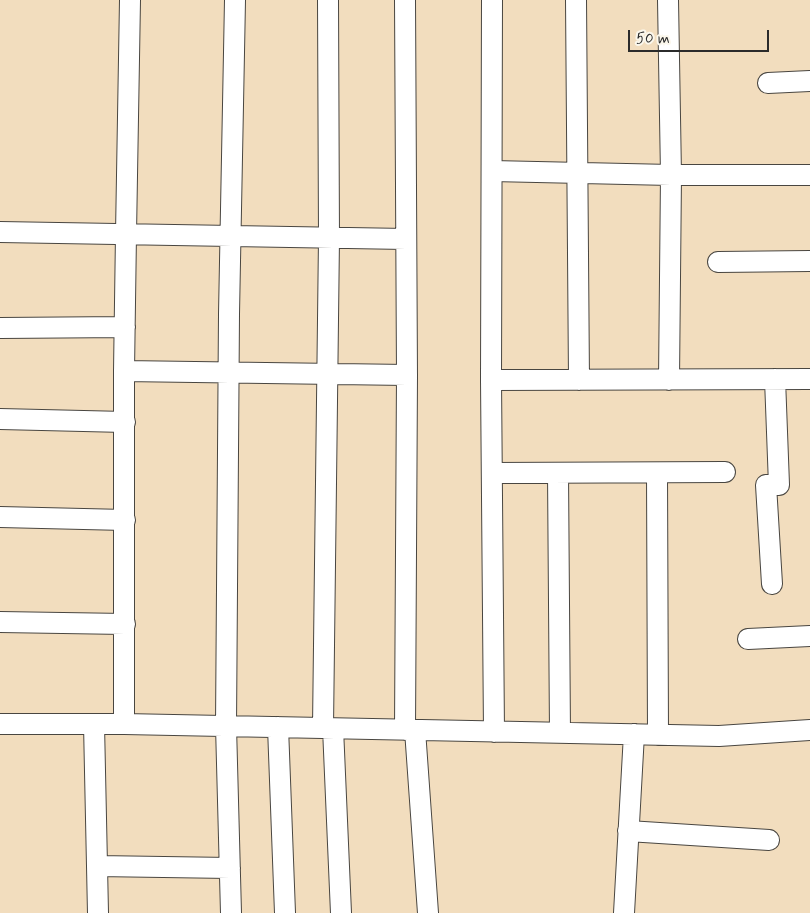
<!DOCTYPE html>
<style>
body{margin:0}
#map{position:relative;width:810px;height:913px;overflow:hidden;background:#f2ddbe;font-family:Mynerve,sans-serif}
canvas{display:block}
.scale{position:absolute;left:628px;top:30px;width:141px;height:22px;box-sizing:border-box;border:2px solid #2b2b2b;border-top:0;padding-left:6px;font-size:15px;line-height:18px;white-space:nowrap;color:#2b2b2b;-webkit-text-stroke:4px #fbf7ec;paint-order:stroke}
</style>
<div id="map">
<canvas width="810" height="913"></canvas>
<div class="scale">50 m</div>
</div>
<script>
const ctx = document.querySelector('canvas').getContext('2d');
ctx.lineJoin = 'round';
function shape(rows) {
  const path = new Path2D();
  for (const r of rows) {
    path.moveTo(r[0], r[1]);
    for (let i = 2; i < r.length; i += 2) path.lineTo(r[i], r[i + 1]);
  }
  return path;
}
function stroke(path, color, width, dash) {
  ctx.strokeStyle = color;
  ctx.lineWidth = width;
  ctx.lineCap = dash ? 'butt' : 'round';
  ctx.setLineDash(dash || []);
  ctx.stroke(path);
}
const minor = shape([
 [492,0,491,380,494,732],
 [576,0,579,380],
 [668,0,671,175,669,380],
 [768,83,810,81],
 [492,171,671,175,810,175],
 [0,232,406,239],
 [718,262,810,261],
 [0,328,125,327],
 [124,371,407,375],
 [491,380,810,379],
 [0,419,125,422],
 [492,473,725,472],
 [558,473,560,733],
 [657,473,658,735],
 [0,517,125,520],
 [772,584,766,485,779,485,775,379],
 [0,622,125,624],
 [748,639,810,636],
 [0,724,124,724,719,736,810,730],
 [94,724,98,913],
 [124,724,124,371,126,234,130,0],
 [278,727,285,913],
 [323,727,329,238,328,0],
 [333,728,341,913],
 [405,730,407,375,405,0],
 [415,730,428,913],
 [628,831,769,840],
 [97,866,230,868],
 [231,913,226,726,229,314,235,0],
 [624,913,634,734]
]);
stroke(minor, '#494641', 22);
stroke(minor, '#fff', 20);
</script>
